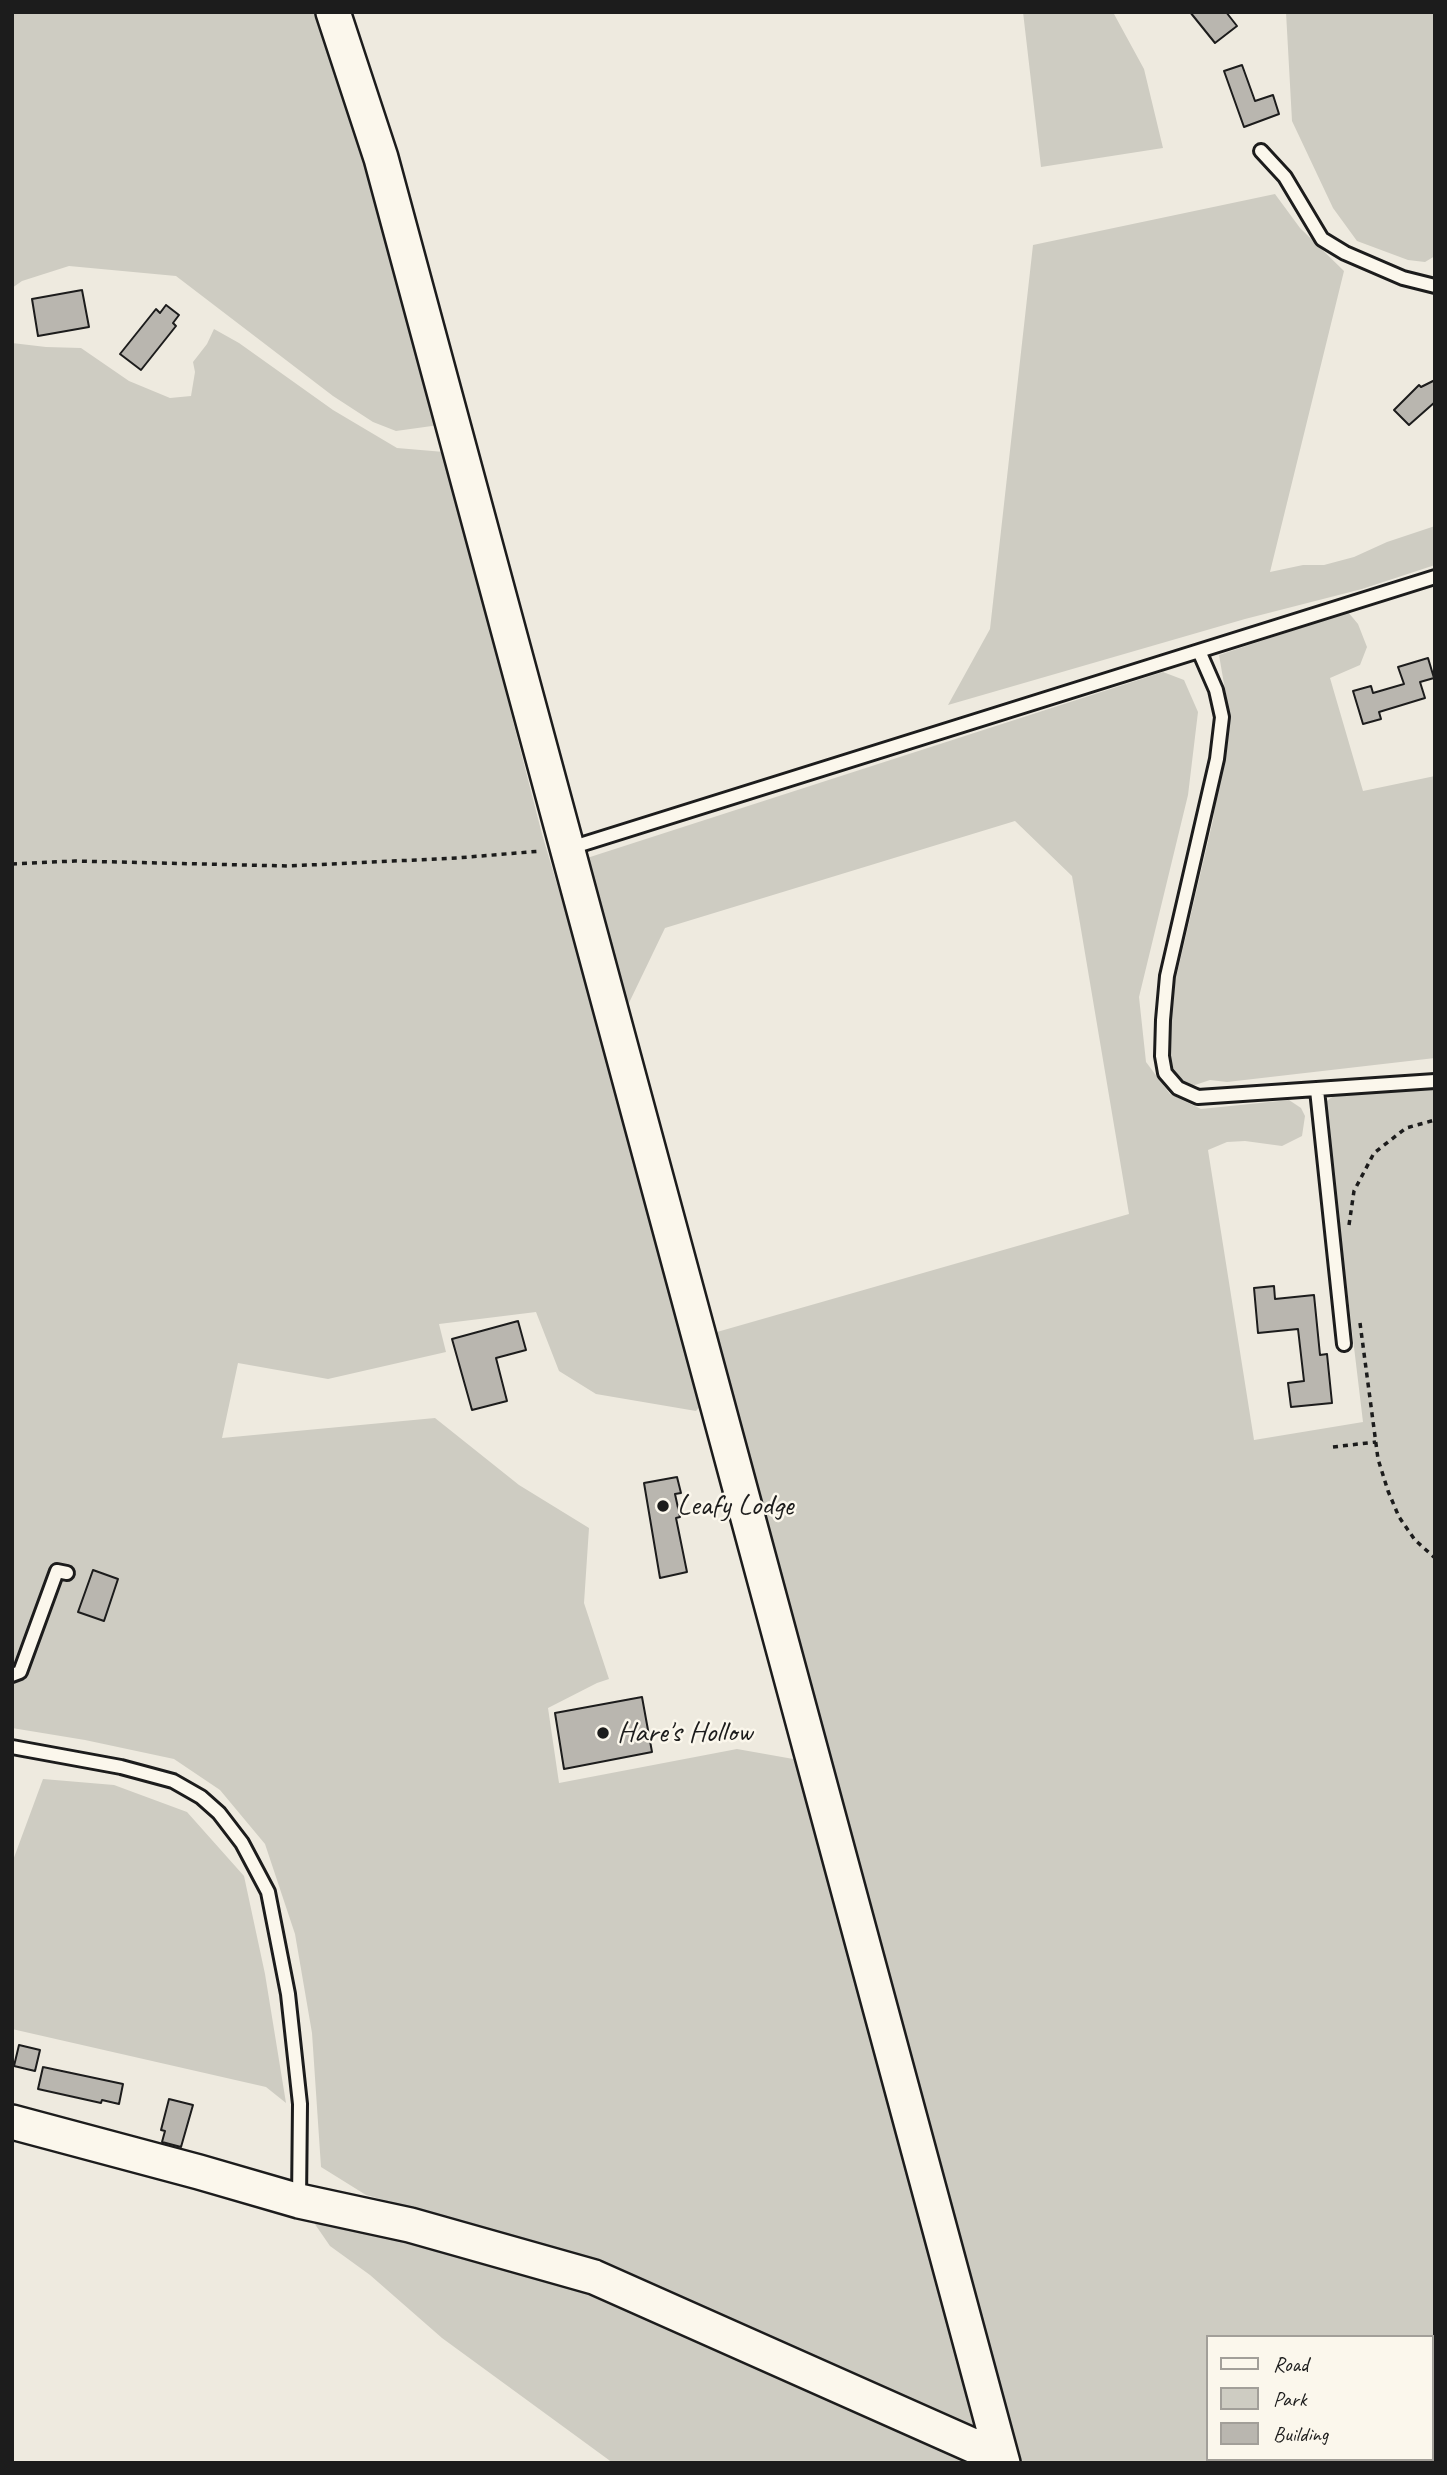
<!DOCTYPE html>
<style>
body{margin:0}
#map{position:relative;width:1447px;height:2475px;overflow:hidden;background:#eeeadf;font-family:Caveat,sans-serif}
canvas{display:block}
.frame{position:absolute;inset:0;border:14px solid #1c1c1c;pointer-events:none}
.legend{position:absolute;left:1206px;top:2335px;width:228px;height:126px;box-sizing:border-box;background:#fbf7ec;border:2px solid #a29f99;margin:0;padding:9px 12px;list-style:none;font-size:21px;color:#1c1c1c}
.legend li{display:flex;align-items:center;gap:14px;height:35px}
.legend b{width:35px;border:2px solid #a29f99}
</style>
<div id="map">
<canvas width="1447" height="2475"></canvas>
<div class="frame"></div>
<ul class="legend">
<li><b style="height:9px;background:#fbf7ec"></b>Road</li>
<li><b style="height:19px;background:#ceccc2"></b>Park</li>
<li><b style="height:19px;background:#b9b6af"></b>Building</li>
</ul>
</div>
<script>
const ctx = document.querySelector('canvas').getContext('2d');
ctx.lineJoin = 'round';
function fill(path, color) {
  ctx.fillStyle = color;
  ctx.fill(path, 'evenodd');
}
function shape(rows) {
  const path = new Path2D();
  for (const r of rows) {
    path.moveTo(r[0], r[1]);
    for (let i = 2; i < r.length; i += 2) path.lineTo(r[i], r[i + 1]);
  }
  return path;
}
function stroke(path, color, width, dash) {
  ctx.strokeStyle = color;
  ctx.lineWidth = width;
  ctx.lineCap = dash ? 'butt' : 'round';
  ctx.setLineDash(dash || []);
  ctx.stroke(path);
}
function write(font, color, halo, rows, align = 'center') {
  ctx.font = font + ' Caveat,sans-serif';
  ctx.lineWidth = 5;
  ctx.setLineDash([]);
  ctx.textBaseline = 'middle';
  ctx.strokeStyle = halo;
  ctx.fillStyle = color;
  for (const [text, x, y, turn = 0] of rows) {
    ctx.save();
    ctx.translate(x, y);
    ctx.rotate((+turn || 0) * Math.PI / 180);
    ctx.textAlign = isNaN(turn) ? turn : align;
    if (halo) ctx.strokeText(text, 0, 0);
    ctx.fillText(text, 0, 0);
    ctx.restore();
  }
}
fill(shape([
 [12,12,322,12,439,425,396,431,373,422,333,396,176,276,69,266,22,281,12,288],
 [1023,12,1115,12,1114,14,1144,69,1163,148,1041,167],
 [1286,12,1435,12,1435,256,1425,262,1408,260,1357,241,1333,208,1292,121],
 [1275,194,1300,228,1344,271,1270,572,1303,565,1324,565,1354,557,1387,542,1435,526,1435,565,1362,589,1245,619,948,705,990,629,1033,245],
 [214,329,239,343,333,410,397,448,444,452,542,834,613,1072,705,1401,696,1411,596,1394,559,1371,536,1312,439,1324,446,1352,328,1379,238,1363,222,1438,435,1418,519,1485,589,1528,584,1603,609,1679,597,1683,548,1708,559,1783,737,1749,799,1760,987,2438,615,2266,366,2195,321,2167,312,2033,295,1934,265,1844,220,1790,174,1759,85,1740,12,1728,12,343,46,347,81,348,129,381,170,398,191,396,195,372,193,362,207,344],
 [1348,612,1358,624,1367,647,1360,665,1330,678,1363,791,1435,776,1435,1058,1227,1082,1210,1080,1192,1086,1172,1073,1168,1052,1175,982,1213,820,1228,707,1219,655],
 [1163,672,1184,680,1198,712,1188,795,1139,997,1146,1062,1170,1094,1201,1109,1289,1100,1301,1108,1305,1116,1302,1136,1282,1146,1245,1141,1227,1142,1208,1150,1254,1440,1363,1422,1327,1122,1327,1101,1337,1093,1435,1085,1435,2463,1018,2463,831,1773,717,1332,1129,1214,1072,876,1015,821,665,928,627,1007,587,858],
 [1207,2337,1431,2337,1431,2459,1207,2459],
 [43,1779,114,1785,187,1812,244,1876,265,1974,286,2103,266,2087,12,2029,12,1863],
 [310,2217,588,2284,863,2410,967,2463,613,2463,442,2338,370,2275,330,2246]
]), '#ceccc2');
const building = shape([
 [1190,12,1226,12,1237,26,1215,43,1190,12],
 [1242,65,1255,101,1273,95,1279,114,1244,127,1224,71,1242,65],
 [82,290,89,327,38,336,32,299,82,290],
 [166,305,179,315,173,323,176,326,141,370,120,354,156,309,160,313,166,305],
 [1435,380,1435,402,1409,425,1394,410,1419,385,1421,387,1435,380],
 [1428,658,1434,678,1420,682,1425,698,1379,712,1381,719,1363,724,1353,691,1371,686,1373,693,1404,684,1398,667,1428,658],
 [1274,1286,1275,1299,1314,1295,1320,1355,1327,1354,1332,1403,1291,1407,1288,1383,1304,1381,1298,1329,1258,1333,1254,1288,1274,1286],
 [518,1321,526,1350,496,1358,507,1401,472,1410,452,1339,518,1321],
 [677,1477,681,1493,675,1494,680,1517,676,1518,687,1572,660,1578,644,1483,677,1477],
 [93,1570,118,1579,104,1621,78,1612,93,1570],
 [642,1697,652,1752,564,1769,555,1713,642,1697],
 [19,2045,40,2050,35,2071,14,2066,19,2045],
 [43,2067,123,2084,119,2104,102,2100,101,2103,38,2089,43,2067],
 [169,2099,193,2105,181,2147,162,2142,165,2131,161,2130,169,2099]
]);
fill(building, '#b9b6af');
stroke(building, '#1c1c1c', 2);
const lane = shape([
 [1261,151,1285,177,1322,239,1345,253,1403,278,1435,286],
 [1199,651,1216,690,1222,717,1217,759,1167,976,1163,1020,1162,1056,1165,1073,1178,1088,1198,1097,1435,1081],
 [567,849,1435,577],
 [1317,1090,1344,1344],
 [12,1675,20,1672,57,1571,67,1573],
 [12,1747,121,1767,173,1781,201,1797,219,1813,242,1843,268,1892,288,1994,300,2104,299,2201]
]);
const secondary = shape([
 [333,12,381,158,1003,2463],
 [12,2122,199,2172,299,2201,410,2225,594,2277,1001,2458]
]);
stroke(lane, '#1c1c1c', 18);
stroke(secondary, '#1c1c1c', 38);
stroke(shape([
 [12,864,75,861,288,866,457,858,541,851],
 [1349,1225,1354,1191,1374,1153,1406,1128,1435,1120],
 [1360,1323,1378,1459,1388,1491,1399,1517,1415,1540,1435,1558],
 [1333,1447,1376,1442]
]), '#1c1c1c', 3.5, [5, 5]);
stroke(lane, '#fbf7ec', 12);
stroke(secondary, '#fbf7ec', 33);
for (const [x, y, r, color] of [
 [663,1506,7,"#1c1c1c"],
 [603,1733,7,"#1c1c1c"]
]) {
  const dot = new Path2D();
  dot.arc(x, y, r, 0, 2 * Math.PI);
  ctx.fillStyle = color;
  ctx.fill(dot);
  stroke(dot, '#fbf7ec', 2.5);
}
write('30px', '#1c1c1c', '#fbf7ec', [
 ["Leafy Lodge",677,1506],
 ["Hare's Hollow",617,1733]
], 'left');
</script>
